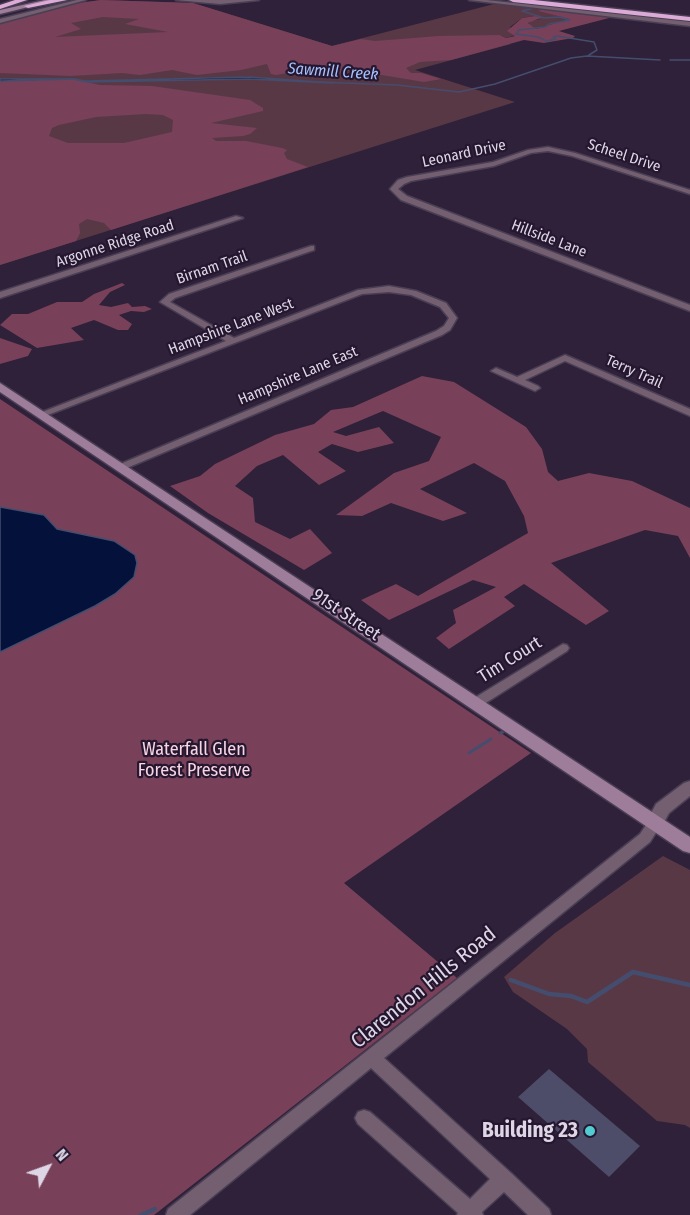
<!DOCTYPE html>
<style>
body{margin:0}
#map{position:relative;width:690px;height:1215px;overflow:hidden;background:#2e2139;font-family:"Fira Sans Condensed",sans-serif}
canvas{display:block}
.north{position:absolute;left:18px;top:1137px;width:60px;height:60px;-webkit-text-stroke:4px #24172f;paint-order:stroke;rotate:49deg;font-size:16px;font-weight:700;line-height:24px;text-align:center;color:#ded6e6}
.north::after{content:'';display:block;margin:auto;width:21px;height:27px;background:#ded6e6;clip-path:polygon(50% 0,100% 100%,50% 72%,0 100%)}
</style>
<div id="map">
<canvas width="690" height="1215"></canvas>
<div class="north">N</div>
</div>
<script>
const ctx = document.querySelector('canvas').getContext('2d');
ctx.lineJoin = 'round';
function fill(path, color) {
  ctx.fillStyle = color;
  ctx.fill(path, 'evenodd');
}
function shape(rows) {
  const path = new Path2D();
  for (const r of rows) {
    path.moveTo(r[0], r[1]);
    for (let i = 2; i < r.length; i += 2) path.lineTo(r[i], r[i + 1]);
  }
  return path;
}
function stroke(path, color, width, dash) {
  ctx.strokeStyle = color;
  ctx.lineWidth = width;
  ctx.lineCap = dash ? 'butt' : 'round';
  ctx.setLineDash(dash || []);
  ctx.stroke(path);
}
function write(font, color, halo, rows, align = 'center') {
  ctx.font = font + ' "Fira Sans Condensed",sans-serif';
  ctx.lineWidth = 4.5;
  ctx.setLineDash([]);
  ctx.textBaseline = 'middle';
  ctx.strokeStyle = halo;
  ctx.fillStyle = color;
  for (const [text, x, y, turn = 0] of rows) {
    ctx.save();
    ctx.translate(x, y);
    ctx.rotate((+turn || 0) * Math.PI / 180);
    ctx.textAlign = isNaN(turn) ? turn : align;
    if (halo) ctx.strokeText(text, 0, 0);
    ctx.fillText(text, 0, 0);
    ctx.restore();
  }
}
fill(shape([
 [101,0,193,3,332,46,494,4,543,9,539,11,569,19,536,29,528,24,531,21,540,19,535,16,522,18,510,27,516,35,506,38,500,35,488,37,511,44,415,70,515,102,0,265,0,24,71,4],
 [663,856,690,870,690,1128,685,1125,657,1121,588,1062,587,1049,567,1029,513,992,504,977,555,933]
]), '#593846');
fill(shape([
 [101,0,193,3,332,46,361,39,375,41,439,36,500,35,506,38,515,36,507,31,522,18,535,16,543,17,528,23,536,29,569,19,538,11,543,9,613,17,559,31,575,36,573,38,544,43,524,40,451,60,420,62,406,68,411,73,421,73,441,79,424,82,352,70,327,77,307,75,303,72,310,69,296,68,288,73,276,75,271,74,267,64,241,70,197,75,172,70,140,75,122,73,71,76,0,73,0,24,71,4],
 [103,17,139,19,125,24,168,32,55,37,81,29,71,23],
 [73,79,100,85,152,86,250,100,263,108,263,111,211,123,257,128,250,134,243,136,212,138,216,141,246,141,282,148,287,150,284,153,287,159,308,167,111,230,104,223,87,219,79,224,80,233,76,241,0,265,0,81],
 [146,114,163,115,173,120,172,132,124,143,68,143,49,136,52,128,59,125,96,117],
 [122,283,125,285,110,292,99,305,111,307,128,303,132,307,145,306,152,309,144,312,131,311,119,315,132,324,128,330,118,330,94,320,71,328,84,340,37,348,0,325,12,314,28,314,57,302,82,302,94,294],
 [0,338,32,349,28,356,0,364],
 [422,376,454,382,526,427,542,449,548,472,558,481,589,473,632,481,690,508,690,558,678,536,645,530,551,563,609,611,586,625,524,584,504,597,515,606,449,649,436,638,456,623,453,610,496,587,473,580,389,620,361,600,396,584,418,596,528,533,524,516,505,481,474,463,420,489,467,513,443,521,391,503,362,516,336,515,394,473,429,461,441,437,383,411,333,432,346,436,379,427,394,443,358,452,332,444,318,452,346,471,319,485,283,455,257,466,235,486,253,498,255,522,290,539,310,529,332,553,304,570,208,513,170,486,200,476,215,464,275,435,314,424,331,410,353,407],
 [0,399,531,753,344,883,457,978,154,1215,0,1215]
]), '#784159');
const water = shape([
 [249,77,333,83,249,79,87,82,73,79,0,81,0,79,74,79,85,81,249,77],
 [0,507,44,515,57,529,114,541,135,555,137,563,134,577,115,594,95,606,0,652,0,507]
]);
fill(water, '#04123b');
stroke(water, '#454d6e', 1.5);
stroke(shape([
 [534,8,522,11,544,18,560,17,570,20,549,24,545,27,519,30,516,34,538,37,546,41,556,39,553,37,557,36,594,42,597,50,589,55],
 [670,60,690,60],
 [319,82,397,85,459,92,495,84,571,58,587,56,660,60]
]), '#454d6e', 1.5);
stroke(shape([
 [500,733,503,732],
 [469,753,491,739]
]), '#454d6e', 3);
stroke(shape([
 [511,980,549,994,571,996,587,1002,633,972,690,985],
 [141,1215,155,1209]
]), '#454d6e', 4.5);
fill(shape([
 [549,1069,640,1146,609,1177,518,1097]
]), '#4d4c69');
const minor = shape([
 [77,0,86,0,0,23,0,19,77,0],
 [176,0,259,0,220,4,176,0],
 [469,0,486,0,690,22,690,26,469,0],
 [548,147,575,153,690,190,690,194,572,156,548,151,531,153,494,166,411,181,404,184,398,189,407,196,690,305,690,311,401,200,390,189,398,180,407,177,493,162,528,150,548,147],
 [236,216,243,218,0,298,0,292,236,216],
 [311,246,314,246,314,250,175,298,170,302,234,338,358,290,389,286,416,291,446,303,457,318,450,330,442,335,122,470,118,469,117,467,118,465,436,331,444,326,449,318,440,307,411,295,389,292,362,294,45,416,42,417,37,414,226,341,160,302,169,294,311,246],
 [565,355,690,409,690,416,565,361,525,380,538,386,540,388,535,391,491,371,496,368,517,377,565,355],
 [563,644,567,645,569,648,567,651,481,706,471,706,469,703,471,700,563,644],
 [655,818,660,819,662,823,650,842,384,1058,511,1173,549,1209,551,1215,528,1215,504,1192,482,1212,483,1215,457,1215,458,1213,358,1124,355,1118,358,1112,364,1110,370,1112,470,1199,490,1179,371,1068,190,1215,166,1215,168,1209,640,834,650,819,655,818]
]);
const tertiary = shape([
 [690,781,690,796,669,813,661,828,655,830,649,828,646,823,656,804,684,783,690,781]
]);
const secondary = shape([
 [45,0,57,0,0,14,0,10,45,0],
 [0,383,690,837,690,853,683,851,0,392,0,383]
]);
const motorway = shape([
 [15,0,27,0,0,9,0,5,15,0],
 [50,0,67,0,28,8,24,6,50,0],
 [509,0,534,0,690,17,690,21,513,2,509,0]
]);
stroke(minor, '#4a3e55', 3);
stroke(tertiary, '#4a3e55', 3);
stroke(secondary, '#4a3e55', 3);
stroke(motorway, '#4a3e55', 3);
fill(minor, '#735f70');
fill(tertiary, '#735f70');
fill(secondary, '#9d7d99');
fill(motorway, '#dcaad6');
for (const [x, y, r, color] of [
 [590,1131,6,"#52ccd0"]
]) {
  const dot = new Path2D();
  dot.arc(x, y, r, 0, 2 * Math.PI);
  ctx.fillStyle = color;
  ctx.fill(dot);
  stroke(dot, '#24172f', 2);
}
write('15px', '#ded6e6', '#24172f', [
 ["Leonard Drive",464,154,-12],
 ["Scheel Drive",624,156,18],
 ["Hillside Lane",549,239,21],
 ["Argonne Ridge Road",115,244,-18],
 ["Birnam Trail",212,268,-19],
 ["Hampshire Lane West",231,327,-21],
 ["Terry Trail",634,372,24],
 ["Hampshire Lane East",298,376,-23]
]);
write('italic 16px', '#a4c1fd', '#24172f', [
 ["Sawmill Creek",333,72,4]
]);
write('18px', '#ded6e6', '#24172f', [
 ["91st Street",346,615,34],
 ["Tim Court",510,660,-32]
]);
write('18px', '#f9d4e2', '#24172f', [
 ["Waterfall Glen",194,750],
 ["Forest Preserve",194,771]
]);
write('21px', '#ded6e6', '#24172f', [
 ["Clarendon Hills Road",424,988,-39]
]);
write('bold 21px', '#ded6e6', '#24172f', [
 ["Building 23",578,1131]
], 'right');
</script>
